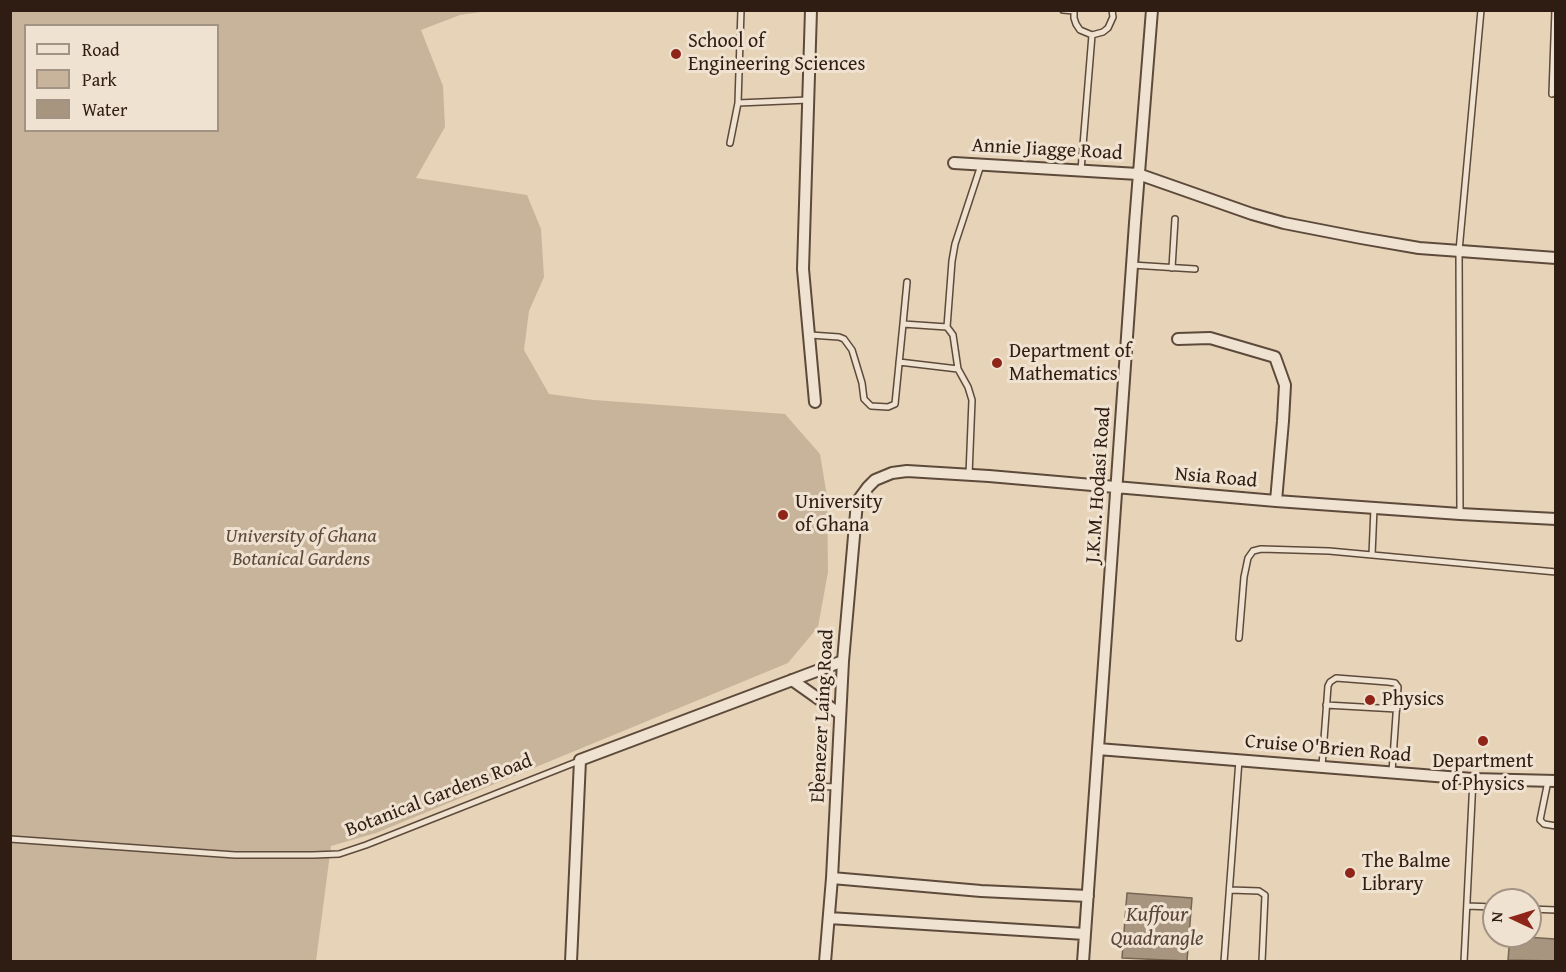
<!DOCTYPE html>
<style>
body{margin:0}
#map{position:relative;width:1566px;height:972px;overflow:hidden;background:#e7d3b7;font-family:"Gentium Book Plus",serif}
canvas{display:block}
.frame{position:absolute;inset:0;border:12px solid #2f1c12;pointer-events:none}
.legend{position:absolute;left:24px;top:24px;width:195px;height:108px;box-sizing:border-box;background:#efe2d0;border:2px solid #a29384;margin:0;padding:8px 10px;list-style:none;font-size:18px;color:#2f1c12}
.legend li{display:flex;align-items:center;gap:12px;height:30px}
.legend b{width:30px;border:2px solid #a29384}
.north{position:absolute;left:1482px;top:888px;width:60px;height:60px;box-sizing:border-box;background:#efe2d0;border:2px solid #a29384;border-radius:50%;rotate:274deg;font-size:16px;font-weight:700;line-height:24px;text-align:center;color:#2f1c12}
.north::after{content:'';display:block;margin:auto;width:21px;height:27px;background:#8f2418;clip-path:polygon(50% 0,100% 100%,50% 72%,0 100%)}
</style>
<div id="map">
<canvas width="1566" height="972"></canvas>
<div class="frame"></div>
<ul class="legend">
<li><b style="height:8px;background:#efe2d0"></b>Road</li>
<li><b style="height:16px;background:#c8b49b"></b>Park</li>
<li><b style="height:16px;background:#a8957f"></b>Water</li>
</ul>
<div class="north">N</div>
</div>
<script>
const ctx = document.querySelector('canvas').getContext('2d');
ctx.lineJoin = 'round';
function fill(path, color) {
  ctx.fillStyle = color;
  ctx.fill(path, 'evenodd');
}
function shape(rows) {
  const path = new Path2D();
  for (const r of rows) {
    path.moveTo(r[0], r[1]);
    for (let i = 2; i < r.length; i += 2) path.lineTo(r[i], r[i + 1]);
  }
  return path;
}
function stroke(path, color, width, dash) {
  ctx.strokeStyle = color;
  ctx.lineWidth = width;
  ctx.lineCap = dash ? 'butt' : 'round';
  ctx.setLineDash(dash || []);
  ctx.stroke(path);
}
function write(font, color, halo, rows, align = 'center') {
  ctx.font = font + ' "Gentium Book Plus",serif';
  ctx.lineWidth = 6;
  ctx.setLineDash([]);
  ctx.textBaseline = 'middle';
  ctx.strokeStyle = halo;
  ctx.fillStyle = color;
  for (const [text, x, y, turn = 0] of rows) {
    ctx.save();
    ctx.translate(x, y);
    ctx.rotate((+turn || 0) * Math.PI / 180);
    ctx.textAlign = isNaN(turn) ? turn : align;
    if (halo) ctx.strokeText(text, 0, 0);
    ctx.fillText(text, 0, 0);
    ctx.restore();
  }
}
fill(shape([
 [10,11,488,11,460,15,421,30,443,86,445,127,416,178,527,195,541,229,544,277,529,311,524,350,549,394,594,400,785,414,820,454,827,496,828,572,818,627,788,663,376,833,331,846,316,961,11,961],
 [26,26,218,26,218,130,26,130]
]), '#c8b49b');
const water = shape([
 [1127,893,1192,898,1187,961,1122,958,1127,893],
 [1510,936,1555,939,1555,961,1508,960,1510,936]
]);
fill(water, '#a8957f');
stroke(water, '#786553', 1.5);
const lane = shape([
 [1063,10,1074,11],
 [1074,10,1074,18,1076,24,1080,30,1092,35,1103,32,1108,28,1113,17,1112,10],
 [1552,94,1555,10],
 [738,103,808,100],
 [730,143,738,103,741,10],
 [1081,170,1092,35],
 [1132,265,1195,269],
 [1172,268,1175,219],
 [907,282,903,324,947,327],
 [810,335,839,337,844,339,852,350,862,383,864,399,871,406,888,407,895,404,903,324],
 [899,362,958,369],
 [969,475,972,400,968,387,958,369,953,335,947,327,952,261,955,244,981,165],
 [1460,514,1459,251,1481,10],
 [1372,555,1374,508],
 [1239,638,1244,577,1248,558,1253,551,1261,549,1329,551,1556,572],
 [1326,705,1397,709],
 [1322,766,1328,686,1330,682,1336,678,1388,682,1395,683,1398,687,1392,772],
 [1548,781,1540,820,1544,824,1556,826],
 [812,786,836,787],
 [10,839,235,855,313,855,339,854,366,845,579,761],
 [1230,890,1259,891,1265,895,1262,962],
 [1467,906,1494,907],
 [1530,909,1556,910],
 [1224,962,1239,760],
 [1464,962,1473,779]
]);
const street = shape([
 [811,10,803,269,815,402],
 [954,163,1138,174,1252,214,1284,223,1361,238,1419,248,1556,258],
 [1178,339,1210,338,1275,357,1285,385,1283,421,1276,501],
 [792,680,840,714],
 [1098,749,1473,779,1556,781],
 [832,878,981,891,1088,896],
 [829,918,1085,934],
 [571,962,580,760,843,661],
 [825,962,832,878,843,661,857,502,868,487,875,480,892,473,907,471,989,476,1276,501,1460,514,1556,519],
 [1083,962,1135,223,1152,10]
]);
stroke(lane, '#5d4a3b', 8);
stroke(street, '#5d4a3b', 14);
stroke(lane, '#efe2d0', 5);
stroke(street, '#efe2d0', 10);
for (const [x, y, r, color] of [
 [676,54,6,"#8f2418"],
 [997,363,6,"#8f2418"],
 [783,515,6,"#8f2418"],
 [1370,700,6,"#8f2418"],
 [1483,741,6,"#8f2418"],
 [1350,873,6,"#8f2418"]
]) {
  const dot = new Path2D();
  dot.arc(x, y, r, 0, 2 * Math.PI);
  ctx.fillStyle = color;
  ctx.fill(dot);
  stroke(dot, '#efe2d0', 2);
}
write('20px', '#2f1c12', '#efe2d0', [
 ["School of",688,42],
 ["Engineering Sciences",688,65],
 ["Department of",1009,352],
 ["Mathematics",1009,375],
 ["University",795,503],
 ["of Ghana",795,526],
 ["Physics",1382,700],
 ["Department",1483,762,"center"],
 ["of Physics",1483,785,"center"],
 ["The Balme",1362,862],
 ["Library",1362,885]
], 'left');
write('20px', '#2f1c12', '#efe2d0', [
 ["Annie Jiagge Road",1047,150,3],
 ["Nsia Road",1216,478,5],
 ["J.K.M. Hodasi Road",1099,485,-86],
 ["Ebenezer Laing Road",823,716,-87],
 ["Cruise O'Brien Road",1328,749,5],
 ["Botanical Gardens Road",439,796,-21]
]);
write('italic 20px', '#5d4a3b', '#efe2d0', [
 ["University of Ghana",301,537],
 ["Botanical Gardens",301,560]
]);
write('italic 21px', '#594638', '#efe2d0', [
 ["Kuffour",1157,916],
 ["Quadrangle",1157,940]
]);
</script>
